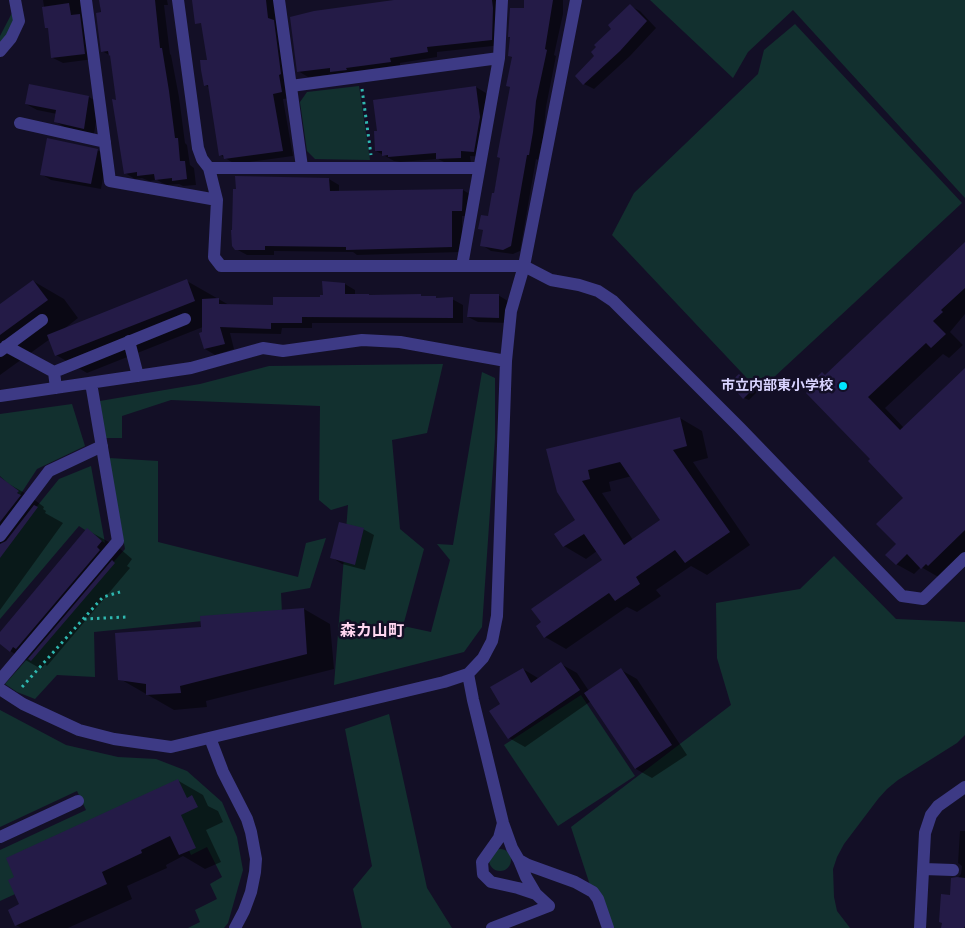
<!DOCTYPE html>
<meta charset="utf-8">
<style>
body{margin:0}
canvas{display:block;background:#130f26}
</style>
<canvas width="965" height="928"></canvas>
<script>
const ctx = document.querySelector('canvas').getContext('2d');
ctx.lineJoin = 'round';
function fill(path, color) {
  ctx.fillStyle = color;
  ctx.fill(path, 'evenodd');
}
function shape(rows) {
  const path = new Path2D();
  for (const r of rows) {
    if (r.length === 3) {
      path.moveTo(r[0] + r[2], r[1]);
      path.arc(r[0], r[1], r[2], 0, 2 * Math.PI);
      continue;
    }
    path.moveTo(r[0], r[1]);
    for (let i = 2; i < r.length; i += 2) path.lineTo(r[i], r[i + 1]);
  }
  return path;
}
function stroke(path, color, width, dash) {
  ctx.strokeStyle = color;
  ctx.lineWidth = width;
  ctx.lineCap = dash ? 'butt' : 'round';
  ctx.setLineDash(dash || []);
  ctx.stroke(path);
}
function write(font, color, halo, rows, align = 'center') {
  ctx.font = font + ' Arial,"Noto Sans JP",sans-serif';
  ctx.lineWidth = 5;
  ctx.setLineDash([]);
  ctx.textBaseline = 'middle';
  ctx.strokeStyle = halo;
  ctx.fillStyle = color;
  for (const [text, x, y, turn = 0] of rows) {
    ctx.save();
    ctx.translate(x, y);
    ctx.rotate((+turn || 0) * Math.PI / 180);
    ctx.textAlign = isNaN(turn) ? turn : align;
    if (halo) ctx.strokeText(text, 0, 0);
    ctx.fillText(text, 0, 0);
    ctx.restore();
  }
}
fill(shape([
 [650,0,965,0,965,198,793,10,748,52,733,78],
 [12,13,14,23,0,45,0,36],
 [795,24,962,203,759,391,612,235,634,193,758,74,764,50],
 [359,86,370,160,315,159,307,151,300,102,307,92],
 [443,364,427,433,392,440,400,529,424,549,403,626,431,632,450,560,437,544,453,545,482,372,495,378,495,438,482,627,464,652,334,685,348,505,331,510,319,500,320,406,171,400,122,416,122,438,105,438,100,401,200,384,269,366],
 [72,404,85,446,37,469,20,495,0,476,0,414],
 [109,458,158,461,158,542,298,577,306,543,326,538,310,588,281,593,282,613,94,632,95,677,57,675,35,699,17,692,5,684,125,549],
 [91,466,105,543,79,526,0,619,0,552,59,479],
 [834,556,896,619,965,622,965,735,957,743,898,780,887,789,878,799,844,844,837,857,833,869,834,897,837,911,850,928,604,928,571,827,731,705,717,658,716,603,800,589],
 [581,695,635,776,558,826,504,745],
 [0,710,66,745,118,757,156,759,187,771,222,802,237,837,243,870,228,923,224,928,188,928,200,922,195,910,217,899,210,884,222,877,207,847,191,855,176,820,0,901,0,850,86,810,77,791,0,827],
 [389,714,427,888,452,928,362,928,353,889,372,866,345,729],
 [500,860,11]
]), '#12302f');
fill(shape([
 [43,0,80,0,82,17,90,22,94,59,63,63,53,58,49,29,47,27],
 [100,0,167,0,168,5,164,5,170,54,171,55,179,97,185,143,187,145,190,165,194,168,196,185,183,186,179,184,166,185,157,180,149,181,142,178,135,179,125,173,111,56,102,51],
 [202,0,277,0,291,98,283,99,293,156,235,164,220,155,210,88,205,85,208,61],
 [398,0,501,0,502,45,437,52,437,57,400,63,400,67,342,77,336,74,308,77,298,71],
 [525,0,563,0,563,14,554,55,556,56,546,107,543,138,538,160,536,159,520,251,513,254,491,251,482,245,484,231,480,228,489,218,501,158,511,88,508,86,513,58,509,56,511,38,509,37,525,9],
 [630,6,640,11,656,28,630,56,594,89,584,84,596,56,613,29],
 [476,87,486,93,490,124,484,157,470,156,471,163,448,164,438,159,400,162,394,161,376,151],
 [89,97,99,103,94,134,66,128,56,122,57,114,37,110,26,104],
 [97,150,107,155,101,189,51,180,41,174],
 [329,179,339,185,339,192,463,190,473,196,472,216,462,216,462,252,357,255,353,252,274,251,274,255,247,255,236,249],
 [965,244,965,314,950,332,963,345,949,358,943,354,885,408,904,428,965,370,965,557,940,578,921,567,914,574,896,564,905,498,872,459,826,376],
 [33,281,64,299,78,318,64,329,187,281,229,305,274,307,321,298,345,284,355,290,355,295,421,296,438,299,452,299,463,305,463,323,312,323,312,328,282,328,281,334,230,333,234,349,215,355,205,349,203,327,87,373,56,355,50,339,0,375,0,306],
 [498,295,508,301,508,323,478,322,468,317],
 [739,375,744,378,757,392,749,400,744,398],
 [680,418,702,431,708,458,693,462,750,545,707,575,691,566,656,590,661,596,637,612,627,607,566,649,545,637,604,561,597,551,586,559,564,546,556,534,577,521,548,450],
 [632,476,662,520,633,540,602,493,611,491,609,482],
 [2,480,28,495,44,507,43,509,46,511,45,513,63,523,0,610,0,483],
 [363,529,374,535,365,570,342,564,331,557],
 [87,530,118,547,132,559,127,566,130,568,47,666,45,664,41,669,10,651,0,642,0,634],
 [304,609,330,624,334,669,206,701,207,707,174,710,120,679,202,628],
 [561,664,577,673,589,691,621,670,637,679,687,755,652,778,636,769,591,701,525,747,509,738,502,704,491,687,523,669,538,678],
 [177,780,203,795,208,806,218,811,223,822,206,830,221,862,205,869,183,856,166,865,167,868,127,886,132,899,68,928,21,928,16,925,21,905],
 [960,831,965,831,965,928,943,928,957,879,961,874,962,866,958,863]
]), '#0007');
fill(shape([
 [99,0,155,0,160,48,162,48,169,91,175,138,178,138,180,161,185,161,187,179,172,181,172,178,155,180,154,174,137,176,137,172,124,174,112,99,116,100,110,55,109,56,108,51,101,52,99,37,96,13,101,12],
 [192,0,266,0,268,18,274,20,281,74,279,75,282,92,273,94,283,151,224,159,223,155,219,156,208,85,204,86,201,70,200,60,207,60,201,23,195,24],
 [394,0,492,0,493,8,492,40,427,47,428,52,390,58,391,62,346,68,347,70,330,72,330,68,297,72,290,17,314,11],
 [524,0,553,0,545,49,547,50,536,101,533,132,529,155,527,155,511,246,503,250,480,246,483,230,478,229,481,215,488,216,492,193,494,193,500,158,497,157,510,87,506,86,512,57,508,56,510,37,508,37,510,8,524,8],
 [69,3,71,15,80,14,85,54,51,58,48,28,45,28,42,7],
 [630,4,647,21,620,51,583,85,575,76,594,56,591,52,596,47,594,45,611,29,608,25],
 [29,84,89,96,84,129,54,122,56,110,25,104],
 [476,86,480,117,474,152,461,151,461,158,436,159,436,153,388,157,388,155,382,156,382,151,375,151,374,131,377,131,373,100],
 [47,138,98,149,91,184,40,175],
 [235,176,329,178,330,191,463,189,462,211,452,211,452,247,346,250,346,247,265,246,265,250,235,250,232,246,231,230,232,230,233,189,236,189],
 [965,242,965,288,941,310,943,312,933,321,946,334,931,348,926,343,868,397,900,430,965,368,965,530,928,566,926,564,921,569,907,554,896,565,885,555,896,544,876,524,903,498,868,461,870,459,806,393,814,385,812,382,822,372,825,375],
 [187,279,195,301,55,356,47,335],
 [33,280,48,300,0,335,0,304],
 [322,281,345,283,345,294,369,294,369,295,421,294,421,296,436,296,436,298,453,297,453,318,302,317,302,323,271,323,271,329,220,327,225,344,204,349,199,333,202,332,202,299,219,298,219,304,273,305,273,297,320,297,320,295,323,295],
 [470,294,499,294,499,318,467,317],
 [739,374,753,389,743,399,729,383],
 [680,417,687,446,673,450,730,532,685,563,675,550,636,577,640,584,615,601,609,593,544,638,536,626,541,622,531,609,602,560,584,534,563,547,554,534,575,520,557,492,546,449],
 [620,462,660,520,624,545,582,481,590,479,588,470],
 [0,477,19,491,17,493,21,495,0,522],
 [34,505,38,507,0,558,0,544,6,541],
 [339,522,364,528,355,565,330,558],
 [87,528,102,541,97,547,100,550,16,649,13,647,10,652,0,644,0,632],
 [112,560,115,563,31,661,28,659],
 [304,608,307,654,180,686,181,693,146,695,146,684,118,680,115,633,201,627,200,616],
 [561,662,580,690,508,739,489,711,500,704,490,687,523,668,531,683],
 [621,668,672,745,635,769,584,693],
 [178,779,187,798,192,795,198,807,181,815,196,848,179,855,170,836,141,850,142,853,102,872,107,884,15,926,8,910,19,904,8,880,14,877,6,858],
 [957,877,965,878,965,926,964,928,941,928,942,923,939,922,941,894,950,895,951,878]
]), '#241b47');
stroke(shape([
 [362,89,371,155],
 [84,619,126,617],
 [22,687,103,597,120,592]
]), '#2fb8b0', 3, [2.5, 4]);
stroke(shape([
 [86,0,110,181,217,200],
 [178,0,198,148,202,159,209,168,217,200,214,257,221,266,524,266,551,280,579,285,598,291,613,301,740,428,902,596,923,599,965,558],
 [279,0,302,167],
 [0,51,11,38,19,21,15,0],
 [291,86,499,58],
 [20,123,105,142],
 [209,168,479,168],
 [462,266,499,58,502,0],
 [129,341,138,376],
 [6,346,54,372],
 [0,351,42,320],
 [56,388,54,372,185,319],
 [0,396,191,368,263,348,283,351,362,340,400,342,506,361],
 [0,536,49,471,102,446],
 [468,674,473,700,503,823,512,848,519,860,528,865,575,882,593,892,598,899,608,928],
 [0,680,118,541,91,383],
 [0,689,23,704,79,730,114,739,171,747,444,682,468,674,483,658,492,641,497,616,506,361,511,311,524,266,576,0],
 [210,738,223,772,247,819,251,832,256,859,255,872,251,892,244,911,235,928],
 [503,823,499,838,482,862,483,874,491,882,518,888,536,894],
 [0,837,78,801],
 [924,869,953,870],
 [492,928,549,906,536,894,526,877,519,860],
 [920,928,925,833,931,815,938,806,965,787]
]), '#3d3a85', 12);
for (const [x, y, r, color] of [
 [843,386,5,"#00e5ff"]
]) {
  const dot = new Path2D();
  dot.arc(x, y, r, 0, 2 * Math.PI);
  ctx.fillStyle = color;
  ctx.fill(dot);
  stroke(dot, '#130f26', 2);
}
write('bold 14px', '#d9d4ff', '#130f26', [
 ["市立内部東小学校",833,386]
], 'right');
write('bold 16px', '#ffd6f0', '#130f26', [
 ["森カ山町",372,632]
]);
</script>
